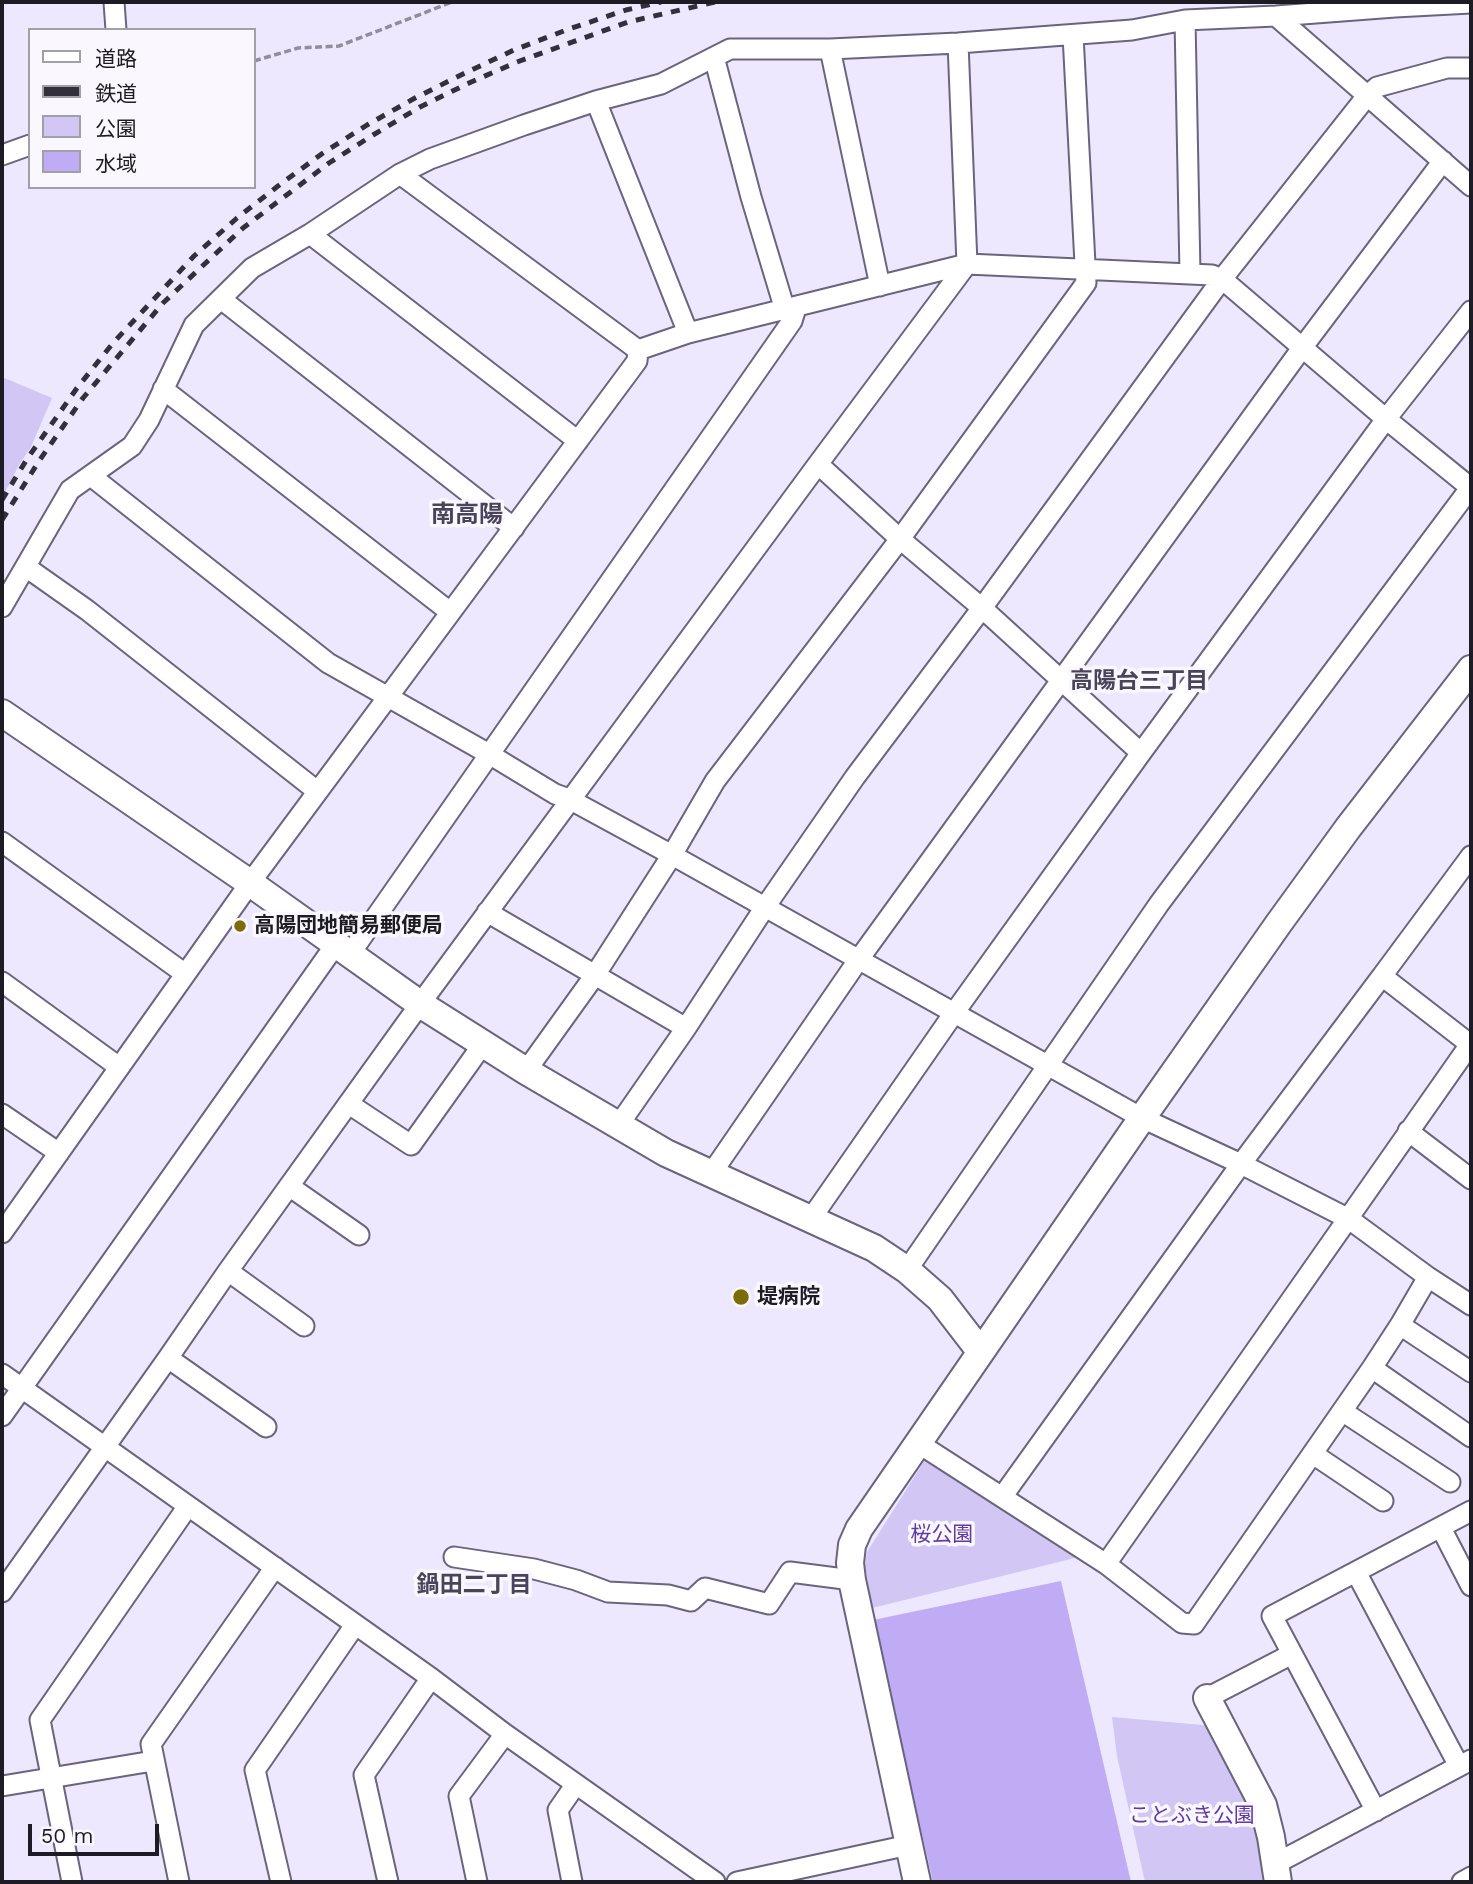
<!DOCTYPE html>
<meta charset="utf-8">
<style>
body{margin:0}
#map{position:relative;width:1473px;height:1884px;overflow:hidden;background:#ede8fe;font-family:"Work Sans","Noto Sans JP",sans-serif}
canvas{display:block}
.frame{position:absolute;inset:0;border:4px solid #1d1b24;pointer-events:none}
.legend{position:absolute;left:28px;top:28px;width:228px;height:161px;box-sizing:border-box;background:#faf8fe;border:2px solid #a2a0a7;margin:0;padding:9px 12px;list-style:none;font-size:21px;color:#1d1b24}
.legend li{display:flex;align-items:center;gap:14px;height:35px}
.legend b{width:35px;border:2px solid #a2a0a7}
.scale{position:absolute;left:28px;top:1824px;width:131px;height:32px;box-sizing:border-box;border:4px solid #1d1b24;border-top:0;padding-left:9px;font-size:21px;line-height:24px;white-space:nowrap;color:#1d1b24;-webkit-text-stroke:5px #faf8fe;paint-order:stroke}
</style>
<div id="map">
<canvas width="1473" height="1884"></canvas>
<div class="frame"></div>
<ul class="legend">
<li><b style="height:9px;background:#fff"></b>道路</li>
<li><b style="height:9px;background:#33303b"></b>鉄道</li>
<li><b style="height:19px;background:#d1c6f4"></b>公園</li>
<li><b style="height:19px;background:#c0acf5"></b>水域</li>
</ul>
<div class="scale">50 m</div>
</div>
<script>
const ctx = document.querySelector('canvas').getContext('2d');
ctx.lineJoin = 'round';
function fill(path, color) {
  ctx.fillStyle = color;
  ctx.fill(path, 'evenodd');
}
function shape(rows) {
  const path = new Path2D();
  for (const r of rows) {
    path.moveTo(r[0], r[1]);
    for (let i = 2; i < r.length; i += 2) path.lineTo(r[i], r[i + 1]);
  }
  return path;
}
function stroke(path, color, width, dash) {
  ctx.strokeStyle = color;
  ctx.lineWidth = width;
  ctx.lineCap = dash ? 'butt' : 'round';
  ctx.setLineDash(dash || []);
  ctx.stroke(path);
}
function write(font, color, halo, rows, align = 'center') {
  ctx.font = font + ' "Work Sans","Noto Sans JP",sans-serif';
  ctx.lineWidth = 7;
  ctx.setLineDash([]);
  ctx.textBaseline = 'middle';
  ctx.strokeStyle = halo;
  ctx.fillStyle = color;
  for (const [text, x, y, turn = 0] of rows) {
    ctx.save();
    ctx.translate(x, y);
    ctx.rotate((+turn || 0) * Math.PI / 180);
    ctx.textAlign = isNaN(turn) ? turn : align;
    if (halo) ctx.strokeText(text, 0, 0);
    ctx.fillText(text, 0, 0);
    ctx.restore();
  }
}
fill(shape([
 [2,377,52,398,31,447,19,465,2,498],
 [925,1460,1079,1557,872,1608,865,1565,867,1552],
 [1112,1717,1213,1726,1248,1793,1270,1882,1145,1882,1117,1756]
]), '#d1c6f4');
fill(shape([
 [1061,1581,1131,1882,933,1882,873,1620]
]), '#c0acf5');
const street = shape([
 [114,2,116,30],
 [1276,16,1471,186],
 [1185,20,1190,273],
 [830,49,880,286],
 [714,57,751,197,785,310],
 [596,101,688,333],
 [2,155,30,145],
 [400,174,638,350],
 [310,234,578,441],
 [221,299,514,528],
 [638,350,688,333,967,264,1212,275,1222,279,1386,419,1471,488],
 [163,389,450,612],
 [818,464,900,539,982,608,1141,753],
 [91,476,328,663,489,754,555,794,569,799,672,855,1142,1118,1241,1164,1349,1219,1428,1277,1400,1325,1372,1368,1194,1624,1182,1623,1106,1564],
 [26,567,87,610,317,791],
 [2,607,70,490,132,446,149,420,194,325,252,268,310,234,400,174,430,159,524,125,596,101,661,84,730,49,830,49,958,43,1132,30,1185,20,1276,16,1395,7,1471,3],
 [2,842,184,973],
 [487,912,686,1028],
 [350,954,792,321,796,308],
 [1382,976,1471,856],
 [2,982,119,1067],
 [526,1071,595,975,672,855,715,781,900,539,1086,283,1073,35],
 [349,1104,411,1145,483,1044],
 [2,1114,59,1153],
 [618,1126,686,1028,765,907,855,777,982,608,1222,279,1367,96,1377,87,1447,68,1471,68],
 [1408,1131,1471,1179],
 [711,1174,859,959,1302,348,1443,161],
 [289,1186,359,1235],
 [810,1220,954,1013,1141,753,1386,419,1471,311],
 [2,1233,250,883,637,361,638,350],
 [907,1270,1159,904,1471,487],
 [228,1271,304,1326],
 [1428,1277,1471,1305],
 [1400,1325,1471,1372],
 [168,1358,266,1427],
 [1372,1368,1471,1437],
 [2,1374,431,1678,505,1734,715,1882],
 [1342,1411,1450,1482],
 [2,1416,336,944],
 [918,1443,1106,1564,1471,1043],
 [1313,1454,1383,1501],
 [1002,1497,1241,1164,1382,976,1471,1045],
 [1441,1528,1471,1586],
 [454,1557,534,1569,576,1580,608,1592,668,1595,691,1601,705,1588,769,1604,790,1572,852,1580],
 [1356,1572,1459,1766],
 [2,1592,168,1358,228,1271,420,1004,818,464,967,264,958,43],
 [1207,1698,1292,1654],
 [2,1786,153,1761],
 [1376,1811,1272,1616,1471,1511],
 [1275,1864,1471,1760],
 [72,1882,40,1720,188,1506],
 [179,1882,151,1744,275,1567],
 [281,1882,255,1770,355,1625],
 [388,1882,364,1775,431,1678],
 [477,1882,459,1796,505,1734],
 [572,1882,558,1810,576,1784],
 [737,1882,909,1845],
 [1462,1882,1471,1877]
]);
const secondary = shape([
 [2,713,250,883,420,1004,526,1071,666,1153,874,1248,907,1270,940,1299,980,1351],
 [1207,1698,1263,1805,1271,1837,1278,1882],
 [917,1882,852,1580,850,1563,852,1545,859,1529,1142,1118,1279,923,1348,828,1471,669]
]);
stroke(street, '#6a647c', 23);
stroke(secondary, '#6a647c', 30);
stroke(shape([
 [254,61,298,48,339,46,452,2]
]), '#918d9d', 3.5, [7, 3.5]);
stroke(street, '#fff', 19);
stroke(secondary, '#fff', 26);
stroke(shape([
 [2,500,27,459,77,388,113,343,194,256,237,218,278,186,323,153,367,125,415,98,463,74,514,50,569,29,626,10,661,2],
 [2,520,39,461,83,398,163,303,243,228,329,163,373,135,420,107,469,83,517,62,628,22,715,2]
]), '#33303b', 5, [9, 9]);
for (const [x, y, r, color] of [
 [240,926,7,"#7a6d08"],
 [741,1297,9,"#7a6d08"]
]) {
  const dot = new Path2D();
  dot.arc(x, y, r, 0, 2 * Math.PI);
  ctx.fillStyle = color;
  ctx.fill(dot);
  stroke(dot, '#faf8fe', 2.5);
}
write('bold 21px', '#1d1b24', '#faf8fe', [
 ["高陽団地簡易郵便局",254,926],
 ["堤病院",757,1297]
], 'left');
write('21px', '#603aa1', '#faf8fe', [
 ["桜公園",942,1535],
 ["ことぶき公園",1192,1816]
]);
write('bold 23px', '#4a445a', '#faf8fe', [
 ["高陽台三丁目",1139,681],
 ["鍋田二丁目",474,1585]
]);
write('bold 24px', '#4a445a', '#faf8fe', [
 ["南高陽",467,515]
]);
</script>
